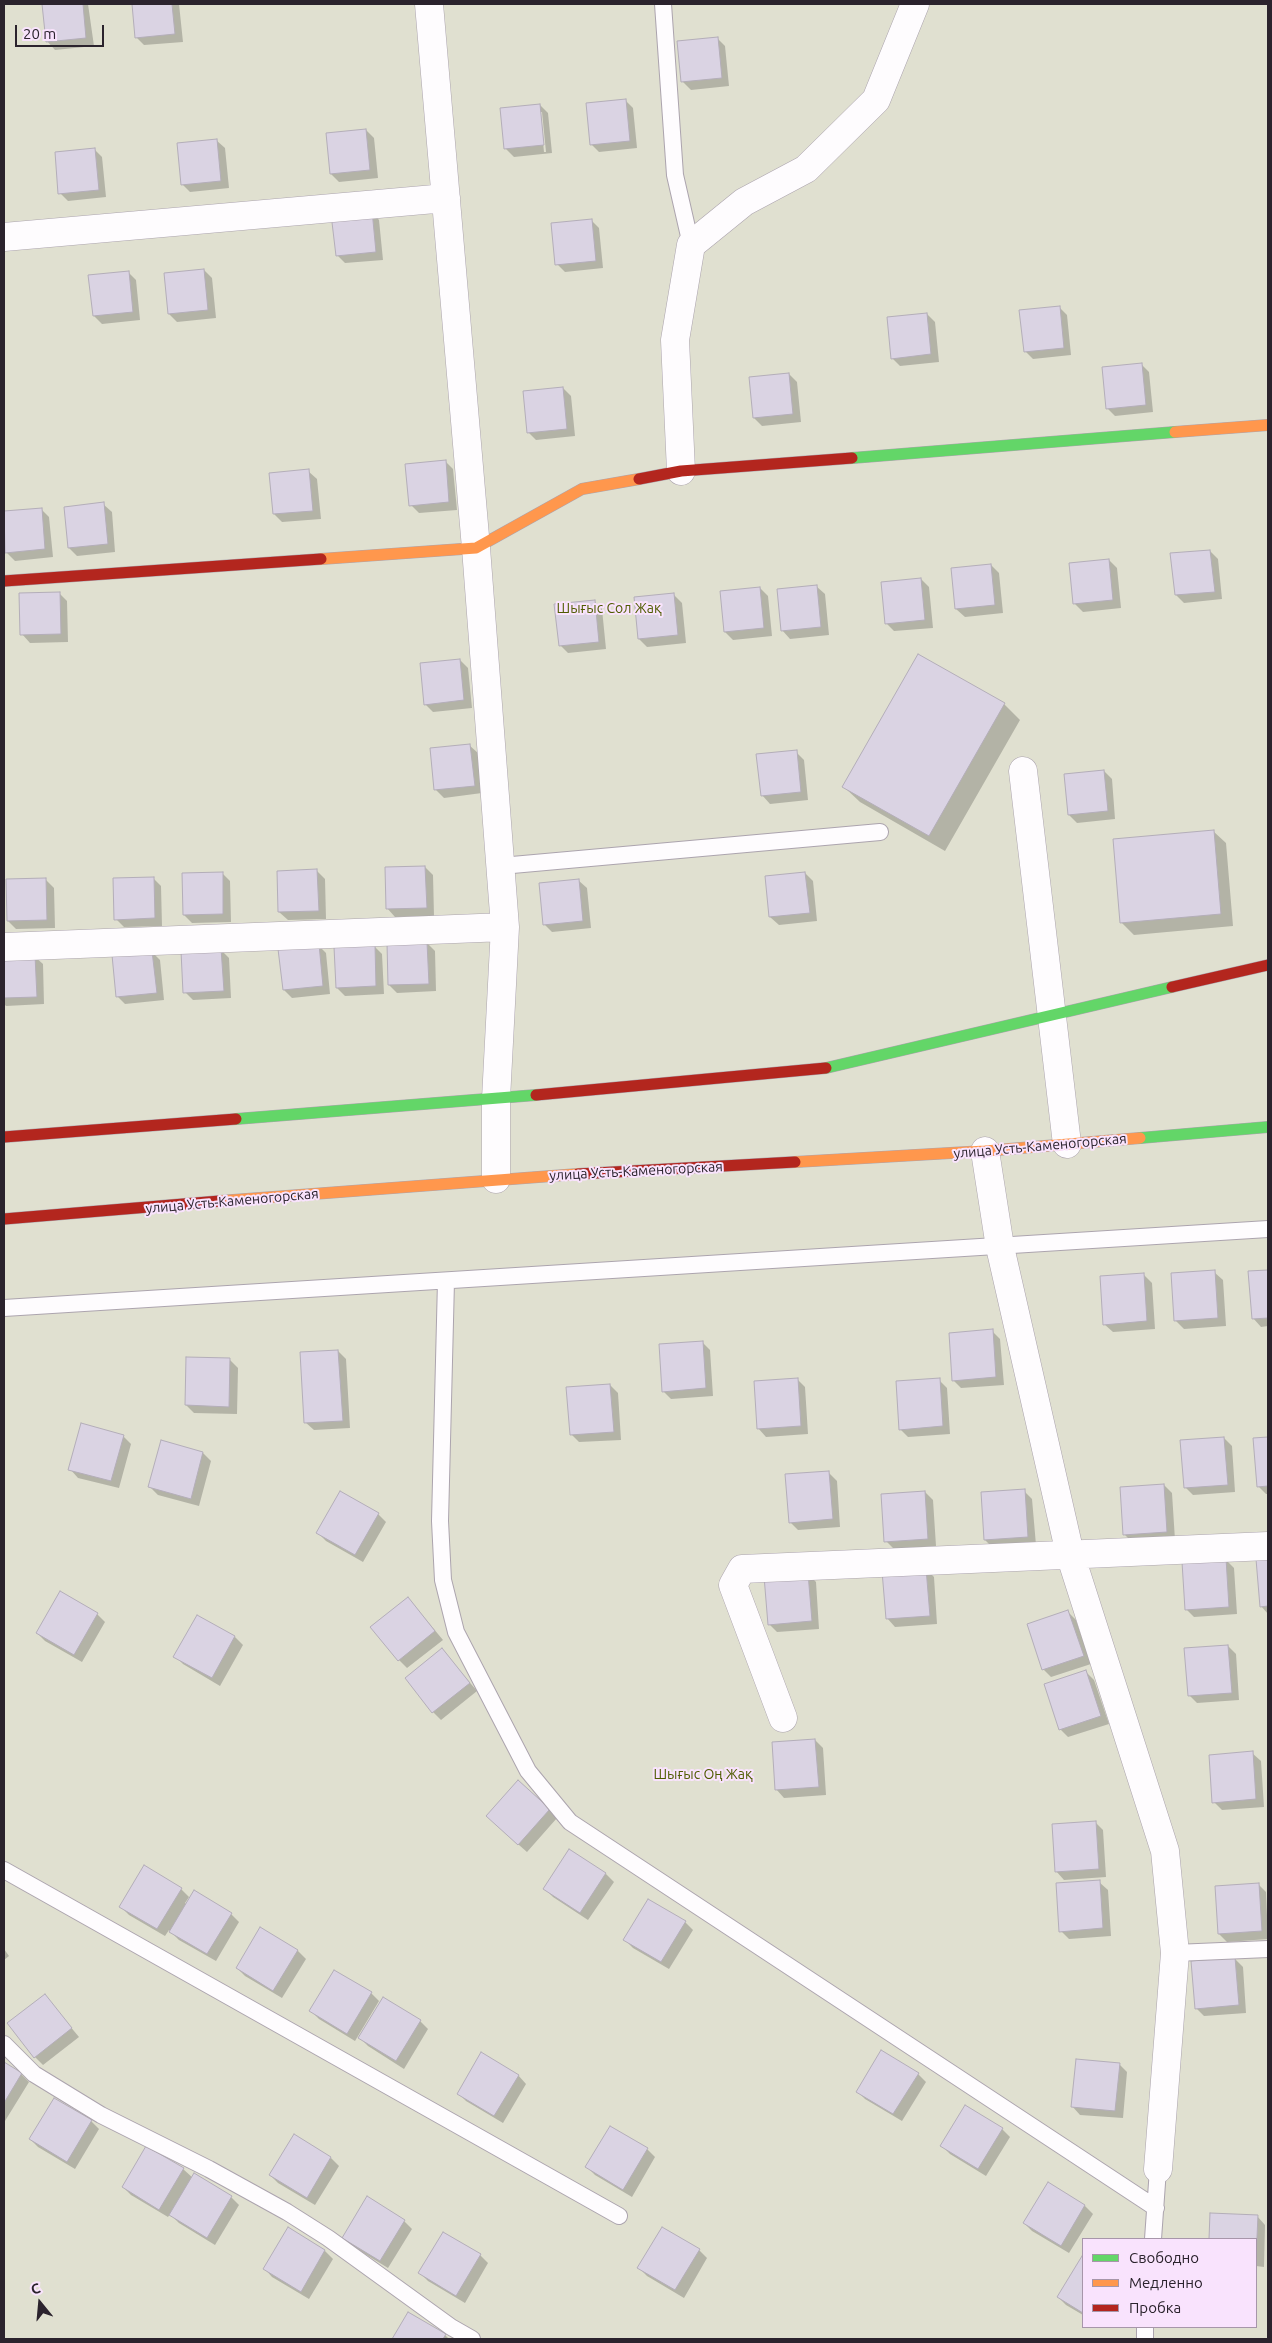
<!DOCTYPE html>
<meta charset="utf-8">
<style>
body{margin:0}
#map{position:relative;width:1272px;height:2343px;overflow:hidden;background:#f5e9f7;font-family:Ubuntu,sans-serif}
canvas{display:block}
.frame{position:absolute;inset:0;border:5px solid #2b232d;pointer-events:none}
.legend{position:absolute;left:1082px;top:2238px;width:175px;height:90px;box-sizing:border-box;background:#f9e3fd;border:1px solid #a796aa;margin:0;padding:6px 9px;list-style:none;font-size:15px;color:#2b232d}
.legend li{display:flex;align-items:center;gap:10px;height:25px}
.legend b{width:25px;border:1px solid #a796aa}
.north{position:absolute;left:15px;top:2278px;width:50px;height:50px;-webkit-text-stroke:4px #f9e3fd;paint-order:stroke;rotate:343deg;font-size:14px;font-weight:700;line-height:20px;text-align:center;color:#2b232d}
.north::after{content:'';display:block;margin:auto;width:18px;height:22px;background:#2b232d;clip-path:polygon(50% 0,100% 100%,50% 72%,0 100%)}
.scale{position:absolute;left:15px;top:25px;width:89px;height:22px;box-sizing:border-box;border:2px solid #2b232d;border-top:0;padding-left:6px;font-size:15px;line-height:18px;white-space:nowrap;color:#2b232d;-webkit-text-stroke:4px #f9e3fd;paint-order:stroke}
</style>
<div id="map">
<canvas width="1272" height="2343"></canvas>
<div class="frame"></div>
<ul class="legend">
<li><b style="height:6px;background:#63d668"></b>Свободно</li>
<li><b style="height:6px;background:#ff974d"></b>Медленно</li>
<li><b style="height:6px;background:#b3261e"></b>Пробка</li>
</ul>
<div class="north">С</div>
<div class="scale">20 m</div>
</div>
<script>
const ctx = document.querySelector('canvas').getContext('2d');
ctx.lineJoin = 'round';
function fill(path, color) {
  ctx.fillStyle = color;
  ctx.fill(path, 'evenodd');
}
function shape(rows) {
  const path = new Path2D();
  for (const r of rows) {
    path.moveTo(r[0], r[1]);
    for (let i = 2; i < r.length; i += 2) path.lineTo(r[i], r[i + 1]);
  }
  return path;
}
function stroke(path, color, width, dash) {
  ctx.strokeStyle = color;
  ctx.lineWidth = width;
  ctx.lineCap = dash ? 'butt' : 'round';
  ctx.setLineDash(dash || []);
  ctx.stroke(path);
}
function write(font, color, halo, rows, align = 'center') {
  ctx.font = font + ' Ubuntu,sans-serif';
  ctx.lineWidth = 4;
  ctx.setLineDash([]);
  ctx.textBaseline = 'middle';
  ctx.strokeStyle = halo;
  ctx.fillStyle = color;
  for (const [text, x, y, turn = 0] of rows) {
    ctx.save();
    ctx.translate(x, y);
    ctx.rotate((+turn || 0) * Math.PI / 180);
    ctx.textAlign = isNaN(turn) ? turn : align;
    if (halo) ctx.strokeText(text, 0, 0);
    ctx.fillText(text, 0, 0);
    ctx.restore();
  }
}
fill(shape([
 [4,4,1268,4,1268,2339,4,2339],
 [1083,2239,1256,2239,1256,2327,1083,2327]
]), '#e0e0d0');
fill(shape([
 [43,4,88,4,94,46,55,50,47,41],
 [133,4,179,4,183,42,144,45,136,37],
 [717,38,725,46,729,86,691,90,683,82],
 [625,100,633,108,637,148,599,152,591,144],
 [540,105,548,113,552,153,514,157,506,149,502,109],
 [540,112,542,112,546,152,544,152],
 [366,130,374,138,378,178,339,182,331,174],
 [216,140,225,148,229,188,190,192,182,184],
 [94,149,102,157,106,197,68,201,60,193],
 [371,211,379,220,383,260,345,263,337,255],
 [591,220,599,228,603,268,565,272,557,264],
 [204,270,212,278,216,318,177,322,169,314],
 [128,272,136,280,140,320,102,324,94,316],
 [1059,307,1067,315,1071,355,1033,359,1025,351],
 [927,314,935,322,939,362,900,366,892,358],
 [1141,364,1149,372,1153,412,1115,416,1107,408],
 [789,374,797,382,801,422,762,426,754,418],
 [563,388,571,396,575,436,536,440,528,432],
 [445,461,453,469,457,510,419,513,411,505],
 [308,471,317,479,321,519,282,522,274,514],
 [103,504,112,512,115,552,77,556,69,548],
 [41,509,49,517,53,557,15,561,7,553,4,513],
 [1210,551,1218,559,1222,599,1184,603,1176,595],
 [1109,560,1117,568,1121,608,1083,612,1075,604],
 [991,565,999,573,1003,613,965,617,956,609],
 [921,579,929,587,933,628,894,631,886,623],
 [816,586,825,594,829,635,790,639,782,630],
 [760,588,768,596,772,636,733,640,725,632,721,592],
 [59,593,67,601,68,642,30,643,22,634],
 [674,595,682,603,686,643,647,647,639,639],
 [594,601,602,609,606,649,568,653,560,645],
 [460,660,468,668,472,708,433,712,425,704],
 [1004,704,1020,720,945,851,860,802,843,786],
 [469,745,478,753,482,793,444,798,436,790],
 [796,752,804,760,808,800,770,804,762,795],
 [1104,771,1112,779,1115,819,1077,823,1069,815],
 [1213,831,1226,843,1233,926,1134,935,1121,922],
 [425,867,433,875,434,916,395,917,387,908],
 [317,871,325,879,326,919,288,920,279,912],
 [222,873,230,881,231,922,192,923,184,915],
 [805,873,813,881,817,921,779,925,770,917,766,877],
 [153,878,161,886,162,926,124,927,116,919],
 [46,880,54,888,55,928,16,929,8,921],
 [578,880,587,888,591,928,552,932,544,924],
 [427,943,435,951,436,991,397,993,389,985],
 [318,945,326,953,330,994,292,998,284,990],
 [374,946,382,954,384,994,345,996,337,988],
 [221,950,229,958,231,998,193,1000,185,992],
 [152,952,160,960,164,1000,125,1004,117,996],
 [34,956,43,964,44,1004,6,1006,4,1004,4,957],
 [1268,1271,1268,1326,1261,1327,1253,1318,1250,1272],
 [1214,1272,1223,1280,1226,1326,1184,1329,1176,1321,1172,1275],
 [1144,1275,1152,1283,1155,1329,1113,1332,1104,1324],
 [992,1331,1000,1339,1004,1385,961,1388,953,1380],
 [702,1342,710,1350,713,1396,671,1399,663,1391],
 [338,1351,346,1359,350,1428,314,1430,305,1422],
 [230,1360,238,1368,237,1414,194,1413,186,1405],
 [797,1379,805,1387,808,1434,766,1437,758,1428],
 [939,1380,947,1388,950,1434,908,1437,900,1429],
 [610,1385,618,1393,621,1440,579,1442,571,1434],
 [123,1436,131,1444,119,1488,78,1478,70,1469],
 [1224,1438,1232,1446,1235,1492,1193,1495,1185,1487],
 [1268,1439,1268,1494,1266,1494,1258,1486,1255,1440],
 [162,1442,203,1453,211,1461,199,1506,158,1495,149,1486],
 [829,1473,837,1481,840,1527,798,1530,790,1522],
 [1164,1485,1172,1493,1175,1540,1133,1543,1125,1535],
 [1024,1491,1032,1499,1036,1545,993,1548,985,1540],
 [925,1492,933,1500,936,1546,894,1549,886,1541],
 [378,1514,386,1522,363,1562,326,1541,318,1533],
 [1268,1559,1268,1614,1261,1606,1258,1560],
 [1226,1560,1234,1568,1237,1614,1194,1617,1186,1609],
 [926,1569,934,1577,937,1624,895,1627,887,1618],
 [808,1574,816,1582,819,1629,777,1632,769,1624],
 [408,1598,443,1640,407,1668,399,1660],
 [1068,1612,1076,1620,1091,1664,1051,1677,1043,1669],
 [97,1614,105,1622,82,1662,45,1641,37,1633],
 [197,1616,235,1637,243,1645,220,1686,183,1664,175,1656],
 [1228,1646,1236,1654,1239,1700,1197,1703,1189,1695],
 [442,1650,477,1691,441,1720,433,1712],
 [1086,1672,1094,1680,1109,1724,1068,1737,1060,1729],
 [815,1740,823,1748,826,1795,784,1798,776,1789],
 [1252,1753,1261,1761,1264,1807,1222,1810,1214,1802],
 [549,1810,557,1818,527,1852,495,1824],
 [1095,1822,1103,1830,1106,1877,1064,1880,1056,1871],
 [606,1874,614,1882,588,1920,553,1897,545,1889],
 [1099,1882,1108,1890,1111,1936,1069,1939,1061,1931],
 [1258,1884,1266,1892,1268,1939,1227,1942,1219,1934],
 [181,1889,189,1897,185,1903,187,1905,231,1914,239,1922,216,1961,179,1940,169,1930,165,1936,129,1915,121,1907],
 [685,1922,693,1930,669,1969,633,1948,625,1940],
 [261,1929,298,1951,306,1959,282,1998,245,1976,237,1968],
 [4,1949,9,1956,4,1960],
 [1235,1959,1243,1967,1246,2013,1204,2016,1196,2008],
 [371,1993,379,2001,355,2041,319,2019,311,2011],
 [44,1995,79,2037,43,2065,35,2057],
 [420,2021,428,2029,404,2069,368,2046,360,2038],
 [4,2063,21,2074,29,2082,5,2121,4,2120],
 [1119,2064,1127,2072,1123,2118,1080,2115,1072,2106],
 [918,2074,926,2082,902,2121,865,2099,857,2091],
 [518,2075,526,2084,503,2123,466,2101,458,2093],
 [91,2121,99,2129,75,2169,38,2147,30,2139],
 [611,2127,647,2149,655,2157,632,2197,595,2175,587,2167],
 [1002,2129,1010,2137,986,2176,950,2154,942,2146],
 [331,2158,339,2166,315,2205,278,2183,270,2175],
 [183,2169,193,2178,231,2197,239,2205,215,2245,179,2223,170,2214,168,2217,131,2195,123,2187],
 [1048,2184,1085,2206,1093,2214,1069,2253,1032,2231,1024,2223],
 [1211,2215,1257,2216,1265,2225,1264,2267,1256,2266,1256,2239,1210,2239],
 [404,2221,412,2229,388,2268,352,2246,344,2238],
 [663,2228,699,2250,707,2258,684,2298,647,2276,639,2268],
 [288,2229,325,2251,333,2259,309,2299,272,2277,264,2268],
 [444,2233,480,2255,488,2263,465,2303,428,2281,420,2273],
 [1082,2257,1083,2258,1083,2315,1066,2305,1058,2297],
 [409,2313,445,2335,449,2339,393,2339]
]), '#0003');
const building = shape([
 [42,4,83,4,86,38,46,42,42,4],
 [132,4,172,4,175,34,135,38,132,4],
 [718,37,722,78,681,82,677,41,718,37],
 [626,99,630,141,590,145,586,103,626,99],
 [540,104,544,145,504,149,500,108,540,104],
 [366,129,370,170,330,174,326,133,366,129],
 [217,139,221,181,181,185,177,143,217,139],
 [95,148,99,190,58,194,55,152,95,148],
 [372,210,376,252,336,256,331,214,372,210],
 [592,219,596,261,555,265,551,223,592,219],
 [204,269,208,310,168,314,164,273,204,269],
 [129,271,133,312,93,316,88,275,129,271],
 [1060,306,1064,348,1024,352,1019,310,1060,306],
 [927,313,931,354,891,359,887,317,927,313],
 [1142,363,1146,405,1106,409,1102,367,1142,363],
 [789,373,793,414,753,418,749,377,789,373],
 [563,387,567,429,527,433,523,391,563,387],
 [446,460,449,502,409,506,405,464,446,460],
 [309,469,313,511,273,514,269,473,309,469],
 [104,502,108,544,68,548,64,507,104,502],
 [42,508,45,549,5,553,4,511,42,508],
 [1210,550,1215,592,1175,595,1170,553,1210,550],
 [1109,559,1113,600,1073,604,1069,563,1109,559],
 [991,564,995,605,955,609,951,568,991,564],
 [921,578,925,620,885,624,881,582,921,578],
 [817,585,821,627,781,631,777,589,817,585],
 [760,587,764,628,724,632,720,591,760,587],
 [60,592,61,634,20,635,19,593,60,592],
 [674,593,678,635,638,639,634,597,674,593],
 [595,600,599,642,559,646,554,604,595,600],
 [918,654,1005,703,929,836,842,787,918,654],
 [460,659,464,700,424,705,420,663,460,659],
 [470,744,475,786,434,790,430,748,470,744],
 [797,750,801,792,761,796,756,754,797,750],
 [1104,770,1108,811,1068,815,1064,774,1104,770],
 [1214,830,1221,914,1120,923,1113,839,1214,830],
 [425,866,427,908,386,909,385,867,425,866],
 [317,869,319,911,278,912,277,871,317,869],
 [223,872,223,914,183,915,182,873,223,872],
 [805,872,810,913,769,917,765,876,805,872],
 [154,877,155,918,114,920,113,878,154,877],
 [46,878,47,920,7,921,6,879,46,878],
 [579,879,583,921,543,925,539,883,579,879],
 [427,942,429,984,388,985,387,943,427,942],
 [319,944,323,986,283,990,278,949,319,944],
 [375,945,376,986,336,988,334,947,375,945],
 [221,948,224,991,183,993,181,951,221,948],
 [152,951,157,993,116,997,112,955,152,951],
 [35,955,37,997,4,998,4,956,35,955],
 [1215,1270,1218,1318,1174,1321,1171,1273,1215,1270],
 [1268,1270,1268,1318,1252,1319,1248,1271,1268,1270],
 [1144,1273,1147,1321,1103,1325,1100,1276,1144,1273],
 [993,1329,996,1377,952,1381,949,1333,993,1329],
 [703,1341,706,1388,662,1392,659,1344,703,1341],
 [338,1350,343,1421,304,1423,300,1352,338,1350],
 [186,1357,230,1358,229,1407,185,1405,186,1357],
 [798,1378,801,1426,757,1429,754,1381,798,1378],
 [940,1378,943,1426,899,1430,896,1381,940,1378],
 [610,1384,614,1432,570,1435,566,1387,610,1384],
 [81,1423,124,1435,111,1481,68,1470,81,1423],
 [1224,1437,1228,1485,1184,1488,1180,1440,1224,1437],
 [1268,1437,1268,1486,1257,1487,1253,1438,1268,1437],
 [161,1440,203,1452,191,1499,148,1487,161,1440],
 [829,1471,833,1519,789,1523,785,1474,829,1471],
 [1164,1484,1167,1532,1123,1535,1120,1487,1164,1484],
 [1025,1489,1028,1537,984,1540,981,1492,1025,1489],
 [340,1491,379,1513,355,1555,316,1533,340,1491],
 [925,1491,928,1539,884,1542,881,1494,925,1491],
 [1226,1558,1229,1607,1185,1610,1182,1562,1226,1558],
 [1268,1558,1268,1606,1260,1607,1256,1559,1268,1558],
 [926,1568,930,1616,886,1619,882,1571,926,1568],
 [808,1573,812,1621,768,1625,764,1576,808,1573],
 [60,1591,98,1613,74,1655,36,1633,60,1591],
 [408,1597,435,1631,398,1661,370,1627,408,1597],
 [1068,1610,1084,1656,1042,1670,1027,1624,1068,1610],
 [197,1615,235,1636,212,1678,173,1657,197,1615],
 [1228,1645,1232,1693,1188,1696,1184,1648,1228,1645],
 [442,1648,470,1683,432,1713,405,1678,442,1648],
 [1086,1670,1101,1716,1059,1730,1044,1684,1086,1670],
 [815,1739,819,1787,775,1790,772,1742,815,1739],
 [1253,1751,1256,1799,1212,1803,1209,1755,1253,1751],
 [518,1780,550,1809,518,1845,486,1816,518,1780],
 [1096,1821,1099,1869,1055,1872,1052,1824,1096,1821],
 [569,1849,606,1873,580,1913,543,1889,569,1849],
 [144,1865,182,1888,157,1929,119,1907,144,1865],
 [1100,1880,1103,1928,1059,1932,1056,1883,1100,1880],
 [1259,1883,1262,1931,1218,1934,1215,1886,1259,1883],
 [194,1890,232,1913,207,1954,169,1932,194,1890],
 [648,1899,686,1921,661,1962,623,1940,648,1899],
 [260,1927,298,1950,273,1991,236,1968,260,1927],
 [1235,1957,1239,2005,1195,2009,1191,1961,1235,1957],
 [334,1970,372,1992,347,2034,309,2011,334,1970],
 [45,1994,72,2028,34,2058,7,2023,45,1994],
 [383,1997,421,2020,396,2061,358,2038,383,1997],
 [881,2050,919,2073,893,2114,856,2092,881,2050],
 [481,2052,519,2075,494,2116,457,2094,481,2052],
 [1076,2059,1120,2063,1115,2111,1071,2107,1076,2059],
 [4,2062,22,2073,4,2103,4,2062],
 [54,2098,92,2120,67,2162,29,2139,54,2098],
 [965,2105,1003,2128,978,2169,940,2146,965,2105],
 [610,2126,648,2148,623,2190,585,2167,610,2126],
 [294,2134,331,2157,307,2198,269,2175,294,2134],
 [146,2146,184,2168,159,2210,122,2187,146,2146],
 [194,2173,232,2196,207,2238,169,2215,194,2173],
 [1048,2182,1085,2205,1061,2246,1023,2223,1048,2182],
 [367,2196,405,2220,380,2261,342,2238,367,2196],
 [1210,2213,1258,2215,1256,2259,1256,2239,1209,2239,1210,2213],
 [288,2227,325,2250,301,2292,263,2269,288,2227],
 [662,2227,700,2249,675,2290,637,2268,662,2227],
 [443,2232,481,2254,456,2296,418,2273,443,2232],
 [1082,2256,1083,2256,1083,2313,1057,2297,1082,2256],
 [408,2312,446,2334,443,2339,392,2339,408,2312]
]);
fill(building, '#dad3e3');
stroke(building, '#b4aeb9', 1);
const lane = shape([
 [663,4,675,175,691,245],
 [501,866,880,832],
 [446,1281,440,1521,443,1580,456,1632,528,1771,570,1822,1156,2208],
 [4,1308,1268,1229],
 [4,1870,619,2216],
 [1175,1953,1268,1949],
 [4,2044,34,2074,101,2115,209,2169,287,2212,328,2238,451,2327,472,2339],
 [1153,2239,1158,2169],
 [1145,2339,1145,2327]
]);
const street = shape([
 [429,4,476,548,505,927,496,1099,496,1179],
 [4,237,446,198],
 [681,471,675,340,691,245,744,202,806,169,876,100,915,4],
 [1023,771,1067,1144],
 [4,947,505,927],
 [985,1151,1000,1247,1070,1554,1165,1851,1175,1953,1158,2169],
 [783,1718,733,1585,742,1569,1268,1546]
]);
const fast = shape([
 [852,458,1175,432],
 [826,1068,1172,987],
 [236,1119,536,1095],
 [1140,1138,1268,1127]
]);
const slow = shape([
 [1175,432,1268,425],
 [321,559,476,548,582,489,639,479],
 [795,1162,985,1151,1140,1138],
 [220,1201,578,1174]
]);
const jam = shape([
 [639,479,681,471,852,458],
 [4,581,321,559],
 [1172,987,1268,965],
 [536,1095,826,1068],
 [4,1137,236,1119],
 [578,1174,795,1162],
 [4,1219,220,1201]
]);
stroke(lane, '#aca4ae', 18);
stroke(street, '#aca4ae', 29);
stroke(fast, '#aca4ae', 12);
stroke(slow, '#aca4ae', 12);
stroke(jam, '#aca4ae', 12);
stroke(lane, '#fefcfe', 16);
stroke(street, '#fefcfe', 28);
stroke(fast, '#63d668', 11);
stroke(slow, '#ff974d', 11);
stroke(jam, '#b3261e', 11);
write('14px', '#4f5c00', '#f9e3fd', [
 ["Шығыс Сол Жақ",609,608],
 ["Шығыс Оң Жақ",703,1774]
]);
write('14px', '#2b232d', '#f9e3fd', [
 ["улица Усть-Каменогорская",1040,1146,-5],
 ["улица Усть-Каменогорская",636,1171,-3],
 ["улица Усть-Каменогорская",232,1201,-5]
]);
</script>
